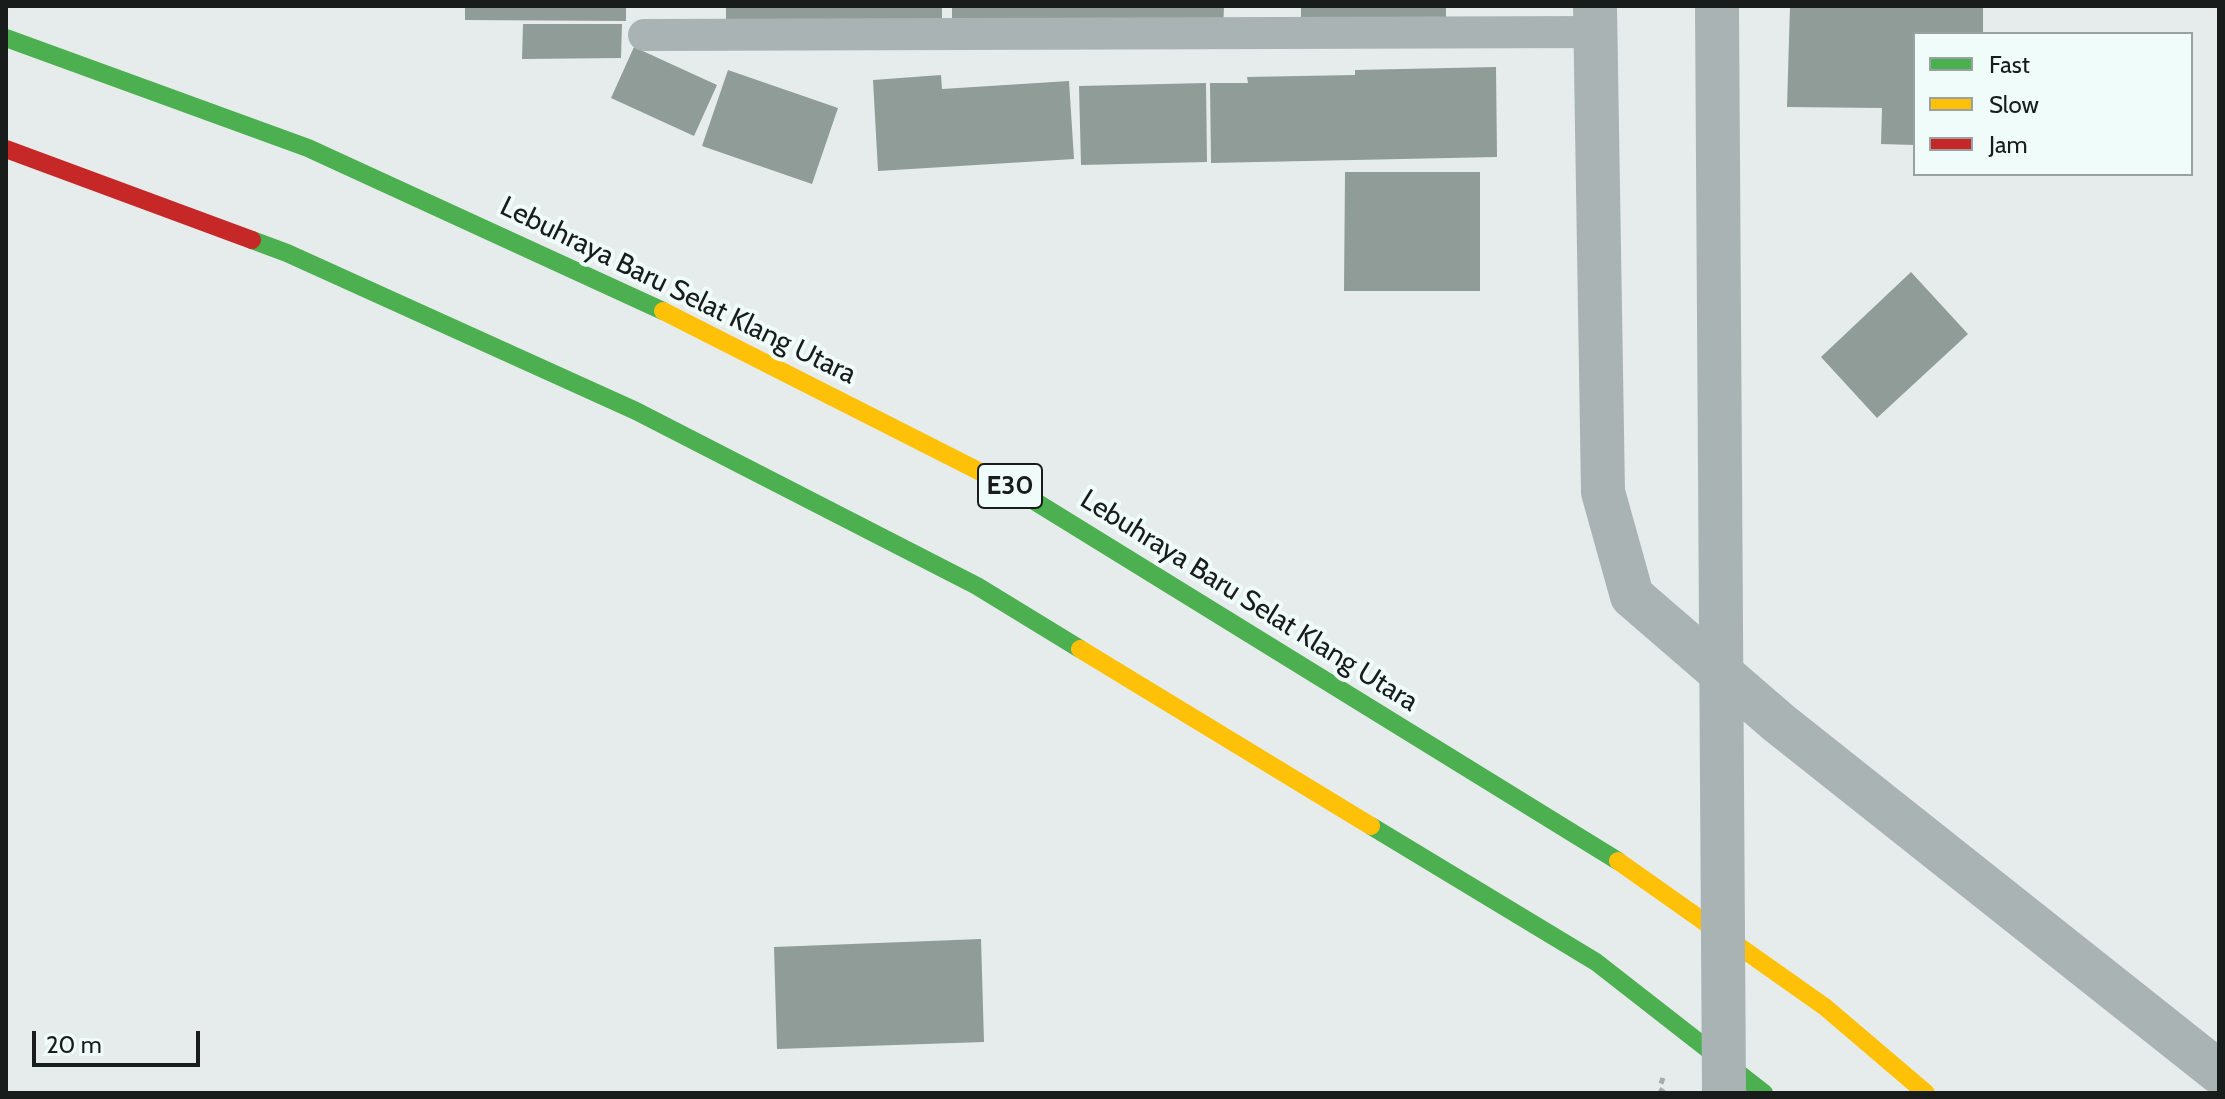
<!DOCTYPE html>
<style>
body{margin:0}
#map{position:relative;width:2225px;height:1099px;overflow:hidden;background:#e6eceb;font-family:Cabin,sans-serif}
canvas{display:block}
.frame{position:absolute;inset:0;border:8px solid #181c1b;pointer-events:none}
.legend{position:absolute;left:1913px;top:32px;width:280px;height:144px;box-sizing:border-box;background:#f0fcfa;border:2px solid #9aa2a1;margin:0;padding:10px 14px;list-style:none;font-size:24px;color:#181c1b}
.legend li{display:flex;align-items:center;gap:16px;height:40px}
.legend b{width:40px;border:2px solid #9aa2a1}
.scale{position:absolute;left:32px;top:1031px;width:168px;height:36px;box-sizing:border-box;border:4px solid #181c1b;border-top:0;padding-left:10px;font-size:24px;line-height:28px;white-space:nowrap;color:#181c1b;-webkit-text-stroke:6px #f0fcfa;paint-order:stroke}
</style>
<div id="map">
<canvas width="2225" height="1099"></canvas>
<div class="frame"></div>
<ul class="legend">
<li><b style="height:10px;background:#4caf50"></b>Fast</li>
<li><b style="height:10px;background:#ffc107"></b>Slow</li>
<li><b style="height:10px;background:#c62828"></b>Jam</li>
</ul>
<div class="scale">20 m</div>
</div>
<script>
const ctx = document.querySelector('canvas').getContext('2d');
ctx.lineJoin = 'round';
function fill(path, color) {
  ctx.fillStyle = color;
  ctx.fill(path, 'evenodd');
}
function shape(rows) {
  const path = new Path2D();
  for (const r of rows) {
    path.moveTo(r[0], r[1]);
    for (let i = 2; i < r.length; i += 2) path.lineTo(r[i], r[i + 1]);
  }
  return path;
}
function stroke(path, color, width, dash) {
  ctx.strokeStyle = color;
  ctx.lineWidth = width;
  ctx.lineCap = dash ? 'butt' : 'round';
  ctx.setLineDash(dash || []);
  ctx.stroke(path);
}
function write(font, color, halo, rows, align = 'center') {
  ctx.font = font + ' Cabin,sans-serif';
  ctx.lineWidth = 8;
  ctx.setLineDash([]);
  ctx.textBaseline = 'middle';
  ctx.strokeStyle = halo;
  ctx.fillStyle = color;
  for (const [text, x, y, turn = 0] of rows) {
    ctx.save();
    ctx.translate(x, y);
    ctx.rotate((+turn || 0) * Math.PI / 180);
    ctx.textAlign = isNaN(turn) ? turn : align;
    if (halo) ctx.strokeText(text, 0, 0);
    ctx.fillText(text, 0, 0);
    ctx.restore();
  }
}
fill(shape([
 [465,6,626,6,626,21,465,20],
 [726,6,942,6,942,23,726,20],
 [952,6,1224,6,1223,34,952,32],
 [1301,6,1446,6,1446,35,1301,35],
 [1790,6,1983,6,1983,34,1915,34,1915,145,1881,144,1882,108,1787,107],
 [523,24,622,24,621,58,522,59],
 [634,47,717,85,694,136,611,98],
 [1496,67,1497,157,1211,163,1210,83,1248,83,1247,77,1355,75,1355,70],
 [728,70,838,108,812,184,702,146],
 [941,75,942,89,1069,81,1074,159,878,171,873,80],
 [1206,83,1207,162,1081,165,1079,86],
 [1345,172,1480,172,1480,291,1344,291],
 [1911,272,1968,334,1877,418,1821,357],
 [981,939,984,1042,777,1049,774,947]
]), '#909c97');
stroke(shape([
 [1663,1078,1659,1089,1665,1093]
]), '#a6adad', 5, [6, 6]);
stroke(shape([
 [644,35,1595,32]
]), '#aab3b4', 32);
stroke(shape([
 [1595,6,1603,492,1632,596,1779,723,2219,1072]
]), '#aab3b4', 44);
stroke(shape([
 [6,38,308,148,663,311],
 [252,240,287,253,636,411,977,586,1080,649],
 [1018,491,1618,861],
 [1371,826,1596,962,1764,1093]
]), '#4caf50', 18);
stroke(shape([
 [663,311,1018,491],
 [1080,649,1371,826],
 [1618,861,1825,1007,1926,1093]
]), '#ffc107', 18);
stroke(shape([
 [6,149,252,240]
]), '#c62828', 18);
stroke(shape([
 [1717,6,1724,1093]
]), '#aab3b4', 44);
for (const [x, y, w] of [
 [1010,486,64]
]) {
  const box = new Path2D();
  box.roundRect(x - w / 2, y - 22, w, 44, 6);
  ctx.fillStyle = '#f0fcfa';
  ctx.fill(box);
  stroke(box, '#181c1b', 2);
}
write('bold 26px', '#181c1b', null, [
 ["E30",1010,486]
]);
write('28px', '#181c1b', '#f0fcfa', [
 ["Lebuhraya Baru Selat Klang Utara",678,291,26],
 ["Lebuhraya Baru Selat Klang Utara",1249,601,32]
]);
</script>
